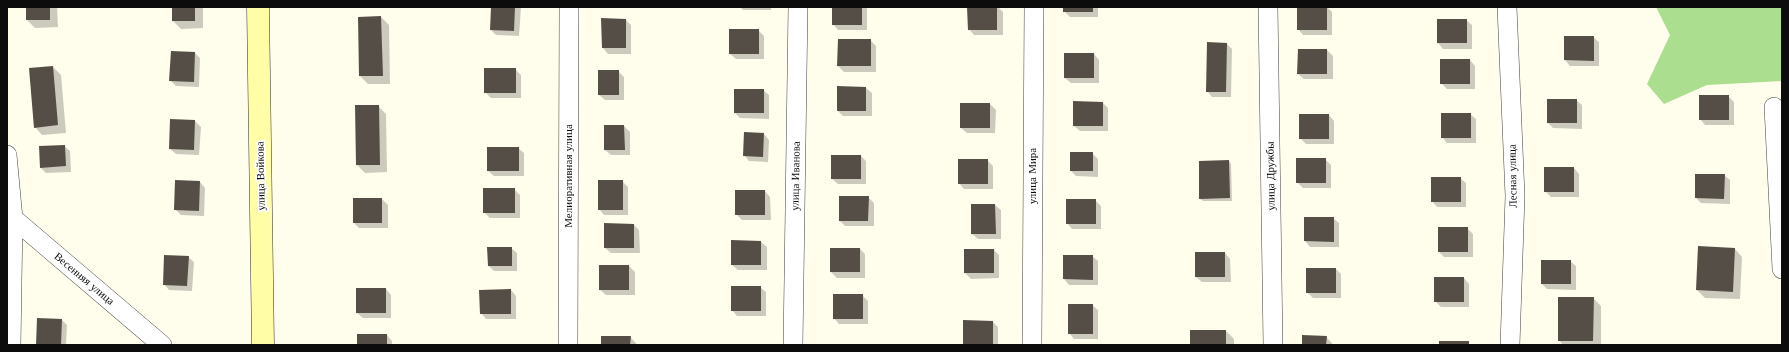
<!DOCTYPE html>
<meta charset="utf-8">
<style>
body{margin:0}
#map{position:relative;width:1789px;height:352px;overflow:hidden;background:#fffdeb;font-family:"Libre Baskerville",serif}
canvas{display:block}
.frame{position:absolute;inset:0;border:8px solid #0c0c0c;pointer-events:none}
</style>
<div id="map">
<canvas width="1789" height="352"></canvas>
<div class="frame"></div>
</div>
<script>
const ctx = document.querySelector('canvas').getContext('2d');
ctx.lineJoin = 'round';
function fill(path, color) {
  ctx.fillStyle = color;
  ctx.fill(path, 'evenodd');
}
function shape(rows) {
  const path = new Path2D();
  for (const r of rows) {
    path.moveTo(r[0], r[1]);
    for (let i = 2; i < r.length; i += 2) path.lineTo(r[i], r[i + 1]);
  }
  return path;
}
function stroke(path, color, width, dash) {
  ctx.strokeStyle = color;
  ctx.lineWidth = width;
  ctx.lineCap = dash ? 'butt' : 'round';
  ctx.setLineDash(dash || []);
  ctx.stroke(path);
}
function write(font, color, halo, rows, align = 'center') {
  ctx.font = font + ' "Libre Baskerville",serif';
  ctx.lineWidth = 4;
  ctx.setLineDash([]);
  ctx.textBaseline = 'middle';
  ctx.strokeStyle = halo;
  ctx.fillStyle = color;
  for (const [text, x, y, turn = 0] of rows) {
    ctx.save();
    ctx.translate(x, y);
    ctx.rotate((+turn || 0) * Math.PI / 180);
    ctx.textAlign = isNaN(turn) ? turn : align;
    if (halo) ctx.strokeText(text, 0, 0);
    ctx.fillText(text, 0, 0);
    ctx.restore();
  }
}
fill(shape([
 [1656,7,1782,7,1782,81,1707,85,1664,104,1647,84,1670,35]
]), '#acde90');
fill(shape([
 [27,7,57,7,58,27,35,28,27,20],
 [173,7,203,7,203,28,181,29,173,21],
 [492,7,521,7,519,36,496,35,491,30],
 [740,7,771,7,771,10,743,10],
 [833,7,867,7,867,30,838,30,833,24],
 [968,7,998,7,1003,12,1003,35,974,35,969,29],
 [1064,7,1098,7,1098,17,1070,17,1064,11],
 [1298,7,1327,7,1332,12,1332,35,1303,35,1298,29],
 [381,17,389,25,390,84,368,84,360,76],
 [602,19,626,20,631,25,631,54,608,54,603,48],
 [1466,20,1472,25,1472,49,1443,49,1438,43],
 [758,30,764,36,764,59,736,59,730,54],
 [1593,37,1599,42,1599,66,1570,66,1565,60],
 [839,40,870,40,876,46,876,72,844,72,838,66],
 [1227,44,1232,49,1231,97,1212,97,1207,91],
 [1327,50,1333,56,1333,79,1304,79,1298,74],
 [195,53,200,58,199,87,176,86,170,80],
 [1094,54,1099,60,1099,83,1071,83,1065,78],
 [1470,60,1475,66,1475,89,1447,89,1441,83],
 [53,67,61,75,66,133,42,135,35,127],
 [515,69,521,75,521,98,491,98,485,92],
 [618,71,624,77,624,100,605,100,599,95],
 [838,87,866,88,872,93,872,116,843,116,838,111],
 [763,90,769,95,769,119,740,118,735,113],
 [1728,96,1734,102,1734,125,1705,125,1700,119],
 [1576,100,1582,105,1582,129,1553,128,1548,123],
 [1103,103,1108,108,1108,131,1080,131,1074,126],
 [990,104,996,110,995,133,967,133,961,128],
 [378,106,386,114,387,172,365,173,357,165],
 [1470,114,1476,119,1476,143,1447,143,1442,137],
 [1329,115,1334,121,1334,144,1306,144,1300,138],
 [195,121,201,127,199,155,176,154,170,149],
 [605,126,624,126,630,132,630,155,611,155,605,150],
 [764,134,769,140,768,162,749,161,744,155],
 [64,146,70,151,71,172,46,173,41,168],
 [518,148,524,153,524,176,494,176,488,171],
 [1092,153,1098,159,1098,177,1076,176,1071,171],
 [861,156,866,161,866,184,838,184,832,179],
 [1325,159,1331,165,1331,188,1303,188,1297,182],
 [987,160,993,166,993,189,964,189,959,183],
 [1229,161,1231,164,1232,201,1203,201,1200,199],
 [1574,168,1579,174,1579,197,1551,197,1545,191],
 [1724,175,1730,180,1730,204,1701,203,1696,198],
 [1460,178,1466,183,1466,207,1437,207,1432,201],
 [622,181,628,187,628,215,604,215,599,209],
 [200,182,205,188,204,216,181,215,175,209],
 [514,189,520,195,520,218,490,218,484,212],
 [765,191,770,197,771,220,742,220,736,214],
 [868,197,874,203,874,226,845,226,840,221],
 [354,199,382,199,388,205,388,228,359,228,354,223],
 [1095,200,1101,206,1101,229,1072,229,1067,223],
 [972,205,995,205,1001,210,1001,239,978,239,972,234],
 [1333,218,1339,223,1339,247,1310,247,1305,241],
 [634,225,639,230,640,253,611,253,605,248],
 [1467,228,1473,234,1473,257,1444,257,1439,252],
 [761,242,767,247,767,270,738,270,732,265],
 [511,248,517,253,517,271,494,271,488,265],
 [831,249,860,249,865,254,865,278,837,278,831,272],
 [1735,249,1742,257,1740,299,1705,298,1697,290],
 [994,250,999,255,999,278,971,279,965,273],
 [1225,253,1230,259,1231,282,1202,282,1196,277],
 [1064,256,1092,256,1098,261,1098,285,1069,285,1064,279],
 [188,257,194,262,192,291,169,290,164,284],
 [1570,261,1576,266,1576,290,1547,289,1542,284],
 [629,266,635,272,635,295,606,295,600,290],
 [1336,269,1341,274,1341,298,1313,298,1307,292],
 [1464,278,1469,284,1469,307,1441,307,1435,301],
 [760,287,766,292,766,316,737,316,732,310],
 [386,289,391,295,391,318,363,318,357,313],
 [511,290,516,296,516,319,486,319,481,313],
 [862,295,868,301,868,324,839,324,834,318],
 [1593,298,1601,306,1601,345,1563,345,1559,340],
 [1092,305,1098,310,1098,339,1074,339,1069,333],
 [62,320,67,325,66,345,37,345],
 [993,322,998,327,998,345,964,345],
 [1226,331,1234,339,1234,345,1191,345],
 [387,335,392,341,392,345,358,345],
 [630,337,636,343,636,345,602,345],
 [1326,337,1332,343,1332,345,1303,345]
]), '#0003');
fill(shape([
 [26,7,50,7,50,20,26,20],
 [172,7,195,7,195,21,172,21],
 [491,7,515,7,514,31,490,30],
 [832,7,862,7,862,25,832,25],
 [967,7,997,7,997,30,968,30],
 [1063,7,1093,7,1093,12,1063,12],
 [1297,7,1327,7,1327,30,1297,30],
 [381,16,383,76,359,76,358,17],
 [601,18,626,19,626,48,602,48],
 [1437,19,1467,19,1467,43,1437,43],
 [729,29,759,29,759,54,729,54],
 [1564,36,1594,36,1594,61,1564,60],
 [838,39,871,39,871,66,837,66],
 [1207,42,1227,43,1226,92,1206,92],
 [1298,49,1327,49,1327,74,1297,74],
 [171,51,195,52,194,82,169,81],
 [1064,53,1094,53,1094,78,1064,78],
 [1440,59,1470,59,1470,84,1440,84],
 [53,66,58,125,34,128,29,68],
 [484,68,516,68,516,93,484,93],
 [598,70,619,70,619,95,598,95],
 [837,86,866,87,866,111,837,111],
 [734,89,764,89,764,113,734,113],
 [1699,95,1729,95,1729,120,1699,120],
 [1547,99,1577,99,1577,123,1547,123],
 [1073,101,1103,102,1103,126,1073,126],
 [960,103,990,103,990,128,960,128],
 [355,105,379,105,380,165,356,165],
 [1441,113,1471,113,1471,138,1441,138],
 [1299,114,1329,114,1329,139,1299,139],
 [170,119,195,120,194,150,169,149],
 [604,125,624,125,625,150,604,150],
 [744,132,764,133,763,157,743,156],
 [65,145,66,166,40,168,39,146],
 [487,147,519,147,519,171,487,171],
 [1070,152,1093,152,1093,171,1070,171],
 [831,155,861,155,861,179,831,179],
 [1296,158,1326,158,1326,183,1296,183],
 [958,159,988,159,988,184,958,184],
 [1229,160,1230,198,1199,199,1199,161],
 [1544,167,1574,167,1574,192,1544,192],
 [1695,174,1725,174,1724,199,1695,198],
 [1431,177,1461,177,1461,202,1431,202],
 [175,180,200,181,199,211,174,210],
 [598,180,623,180,623,210,598,210],
 [483,188,515,188,515,213,483,213],
 [735,190,765,190,765,215,735,215],
 [839,196,869,196,868,221,839,221],
 [353,198,382,198,382,223,353,223],
 [1066,199,1096,199,1096,224,1066,224],
 [971,204,995,204,996,234,971,234],
 [1304,217,1334,217,1334,242,1304,241],
 [604,223,634,224,634,248,604,248],
 [1438,227,1468,227,1468,252,1438,252],
 [731,240,761,241,761,265,731,265],
 [1698,246,1735,248,1733,292,1696,290],
 [487,247,512,247,512,266,488,266],
 [830,248,860,248,860,272,830,272],
 [964,249,994,249,994,273,964,273],
 [1195,252,1225,252,1225,277,1195,277],
 [164,255,189,256,187,286,163,285],
 [1063,255,1093,255,1093,280,1063,279],
 [1541,260,1571,260,1571,284,1541,284],
 [599,265,629,265,629,290,599,290],
 [1306,268,1336,268,1336,293,1306,293],
 [1434,277,1464,277,1464,302,1434,302],
 [731,286,761,286,761,311,731,311],
 [356,288,386,288,386,313,356,313],
 [511,289,511,314,480,314,479,290],
 [833,294,863,294,863,319,833,319],
 [1558,297,1594,297,1593,341,1558,341],
 [1068,304,1093,304,1093,334,1068,334],
 [37,318,62,319,61,345,36,345],
 [963,320,993,321,993,345,963,345],
 [1190,330,1226,330,1226,345,1190,345],
 [357,334,387,334,387,345,357,345],
 [1302,335,1327,336,1326,345,1302,345],
 [601,336,631,336,630,345,601,345],
 [1439,341,1469,341,1469,345,1439,345]
]), '#554e47');
const minor = shape([
 [1268,7,1273,345],
 [1507,7,1515,196,1510,345],
 [1774,107,1782,269],
 [7,155,13,219,11,345],
 [7,213,162,345],
 [568,345,569,7],
 [793,345,798,7],
 [1032,345,1034,7]
]);
const secondary = shape([
 [258,7,263,345]
]);
stroke(minor, '#3f3f3f', 20);
stroke(secondary, '#2e2e2e', 23);
stroke(minor, '#fff', 19);
stroke(secondary, '#fffda6', 22);
write('11px', '#0c0c0c', '#fff', [
 ["улица Войкова",261,176,-91],
 ["Мелиоративная улица",569,176,-90],
 ["улица Иванова",796,176,-89],
 ["улица Мира",1033,176,-90],
 ["улица Дружбы",1271,176,-91],
 ["Лесная улица",1513,176,-91],
 ["Весенняя улица",84,279,40]
]);
</script>
